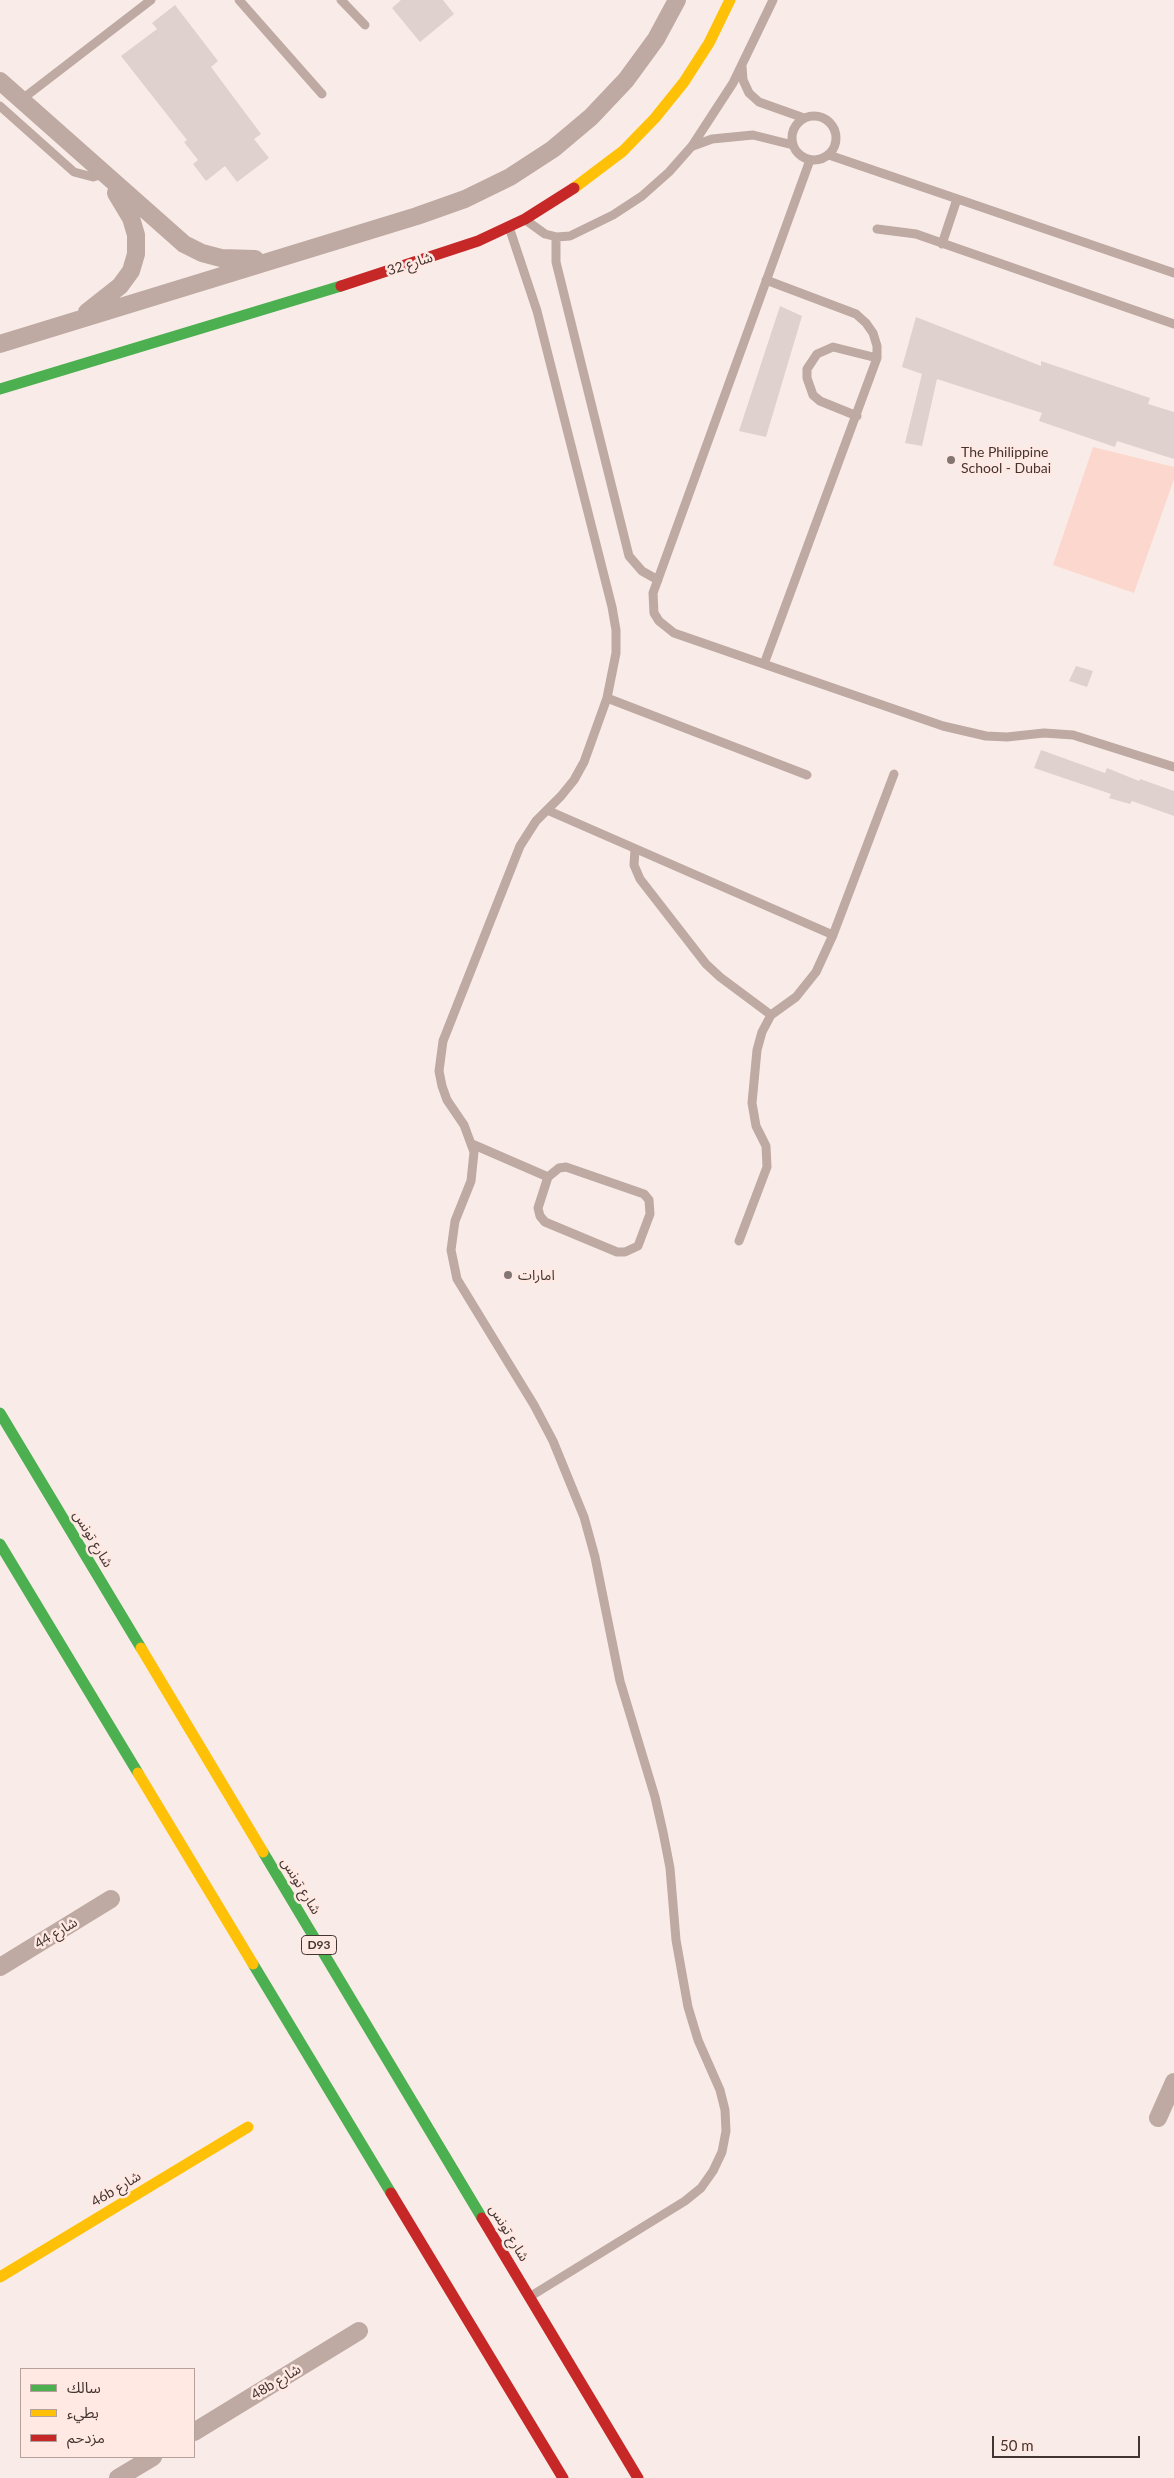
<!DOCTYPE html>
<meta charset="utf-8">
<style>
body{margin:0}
#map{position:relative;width:1174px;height:2478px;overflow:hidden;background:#f9ece8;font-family:Lato,"Noto Sans Arabic",sans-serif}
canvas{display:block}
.legend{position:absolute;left:20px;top:2368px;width:175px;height:90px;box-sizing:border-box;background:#ffe9e2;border:1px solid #b4a19b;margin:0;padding:6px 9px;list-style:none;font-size:15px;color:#433531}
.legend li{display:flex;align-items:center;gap:10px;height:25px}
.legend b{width:25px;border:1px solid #b4a19b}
.scale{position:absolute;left:992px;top:2436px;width:148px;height:22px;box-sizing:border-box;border:2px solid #433531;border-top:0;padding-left:6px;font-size:15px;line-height:18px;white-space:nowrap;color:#433531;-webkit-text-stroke:4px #ffe9e2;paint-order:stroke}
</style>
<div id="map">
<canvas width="1174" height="2478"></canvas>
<ul class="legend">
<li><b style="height:6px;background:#4caf50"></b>سالك</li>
<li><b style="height:6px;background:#ffc107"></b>بطيء</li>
<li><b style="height:6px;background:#c62828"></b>مزدحم</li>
</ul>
<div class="scale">50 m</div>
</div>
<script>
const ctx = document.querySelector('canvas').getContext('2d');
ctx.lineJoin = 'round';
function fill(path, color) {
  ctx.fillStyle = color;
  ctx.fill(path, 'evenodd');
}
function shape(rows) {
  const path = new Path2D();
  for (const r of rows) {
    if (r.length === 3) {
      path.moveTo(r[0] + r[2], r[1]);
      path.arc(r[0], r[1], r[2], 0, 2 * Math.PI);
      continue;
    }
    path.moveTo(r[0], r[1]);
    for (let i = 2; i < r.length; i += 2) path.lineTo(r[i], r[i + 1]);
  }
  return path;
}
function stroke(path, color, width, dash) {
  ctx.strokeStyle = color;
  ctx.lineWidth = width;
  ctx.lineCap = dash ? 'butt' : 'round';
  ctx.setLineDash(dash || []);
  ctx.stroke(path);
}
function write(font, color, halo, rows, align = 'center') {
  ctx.font = font + ' Lato,"Noto Sans Arabic",sans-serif';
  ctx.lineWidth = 5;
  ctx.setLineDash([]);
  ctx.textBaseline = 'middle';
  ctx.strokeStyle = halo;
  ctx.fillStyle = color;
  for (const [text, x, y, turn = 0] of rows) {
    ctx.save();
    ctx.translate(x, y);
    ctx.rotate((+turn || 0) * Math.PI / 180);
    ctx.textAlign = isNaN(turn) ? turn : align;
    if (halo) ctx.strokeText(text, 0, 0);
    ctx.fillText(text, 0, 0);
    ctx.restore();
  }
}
fill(shape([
 [1093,447,1174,467,1174,479,1134,593,1053,565]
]), '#fcd7cd');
fill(shape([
 [401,0,443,0,454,14,420,42,392,8],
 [175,5,218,61,211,67,261,134,254,139,269,158,237,182,225,166,206,181,193,164,198,160,184,142,187,140,121,56,157,29,152,23],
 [780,306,802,316,766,437,739,431],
 [916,317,1041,366,1041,361,1150,398,1148,404,1174,412,1174,459,1117,441,1115,447,1039,421,1042,413,937,379,922,446,905,443,922,374,902,367],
 [1076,666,1093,671,1087,687,1069,681],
 [1041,750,1105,773,1107,768,1139,781,1140,779,1174,791,1174,816,1132,801,1130,804,1109,798,1111,794,1034,768]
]), '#ded1ce');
stroke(shape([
 [239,0,322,94],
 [341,0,365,25],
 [742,66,743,80,749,93,759,102,804,118],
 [21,100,151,0],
 [0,106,74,172,93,177,103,174],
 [814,138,22],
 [693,146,712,139,753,135,793,145],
 [829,155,1174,273],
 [810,160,653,593,654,613,659,621,674,633,943,726,986,736,1007,737,1044,733,1073,735,1174,767],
 [527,221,545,234,557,237,570,236,613,215,642,196,669,172,692,146,733,83,773,0],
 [509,227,537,311,612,607,616,630,616,653,607,698,584,762,574,780,561,796,536,821,520,846,443,1041,439,1071,442,1086,447,1100,464,1125,474,1152,471,1181,455,1221,451,1250,457,1279,534,1405,553,1441,584,1517,595,1557,620,1681,655,1797,663,1832,670,1868,676,1940,688,2007,698,2040,720,2090,725,2110,726,2131,722,2152,713,2171,701,2188,685,2201,531,2296],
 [877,229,916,234,1174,324],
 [556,237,556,262,629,556,642,571,658,580],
 [942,244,957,199],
 [857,416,820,401,813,395,807,378,807,369,817,354,833,347,877,358],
 [764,664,877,358,877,346,873,333,866,323,856,314,766,280],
 [607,698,807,775],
 [547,810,833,935],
 [635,849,634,865,640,879,706,964,720,977,771,1015],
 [472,1144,548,1177],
 [566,1167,644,1194,649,1200,650,1214,638,1246,625,1252,617,1252,545,1222,540,1216,538,1208,548,1177,559,1168,566,1167],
 [739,1241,767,1167,766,1146,756,1126,752,1103,757,1050,762,1032,771,1015,796,997,816,972,833,935,894,774]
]), '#bea9a3', 9);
stroke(shape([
 [0,81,184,244,202,253,221,258,255,259],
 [87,312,120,286,131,271,136,254,136,235,131,218,116,193],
 [0,344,417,216,465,199,510,177,553,149,591,117,626,80,656,39,677,0],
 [0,1967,111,1899],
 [1158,2118,1174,2082],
 [194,2432,359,2331],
 [118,2478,153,2457]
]), '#bea9a3', 18);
stroke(shape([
 [0,389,341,286],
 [0,1413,141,1648],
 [0,1544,138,1773],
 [263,1852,482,2218],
 [253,1964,391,2193]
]), '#4caf50', 11);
stroke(shape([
 [574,188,623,151,655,118,684,82,709,43,730,0],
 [141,1648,263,1852],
 [138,1773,253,1964],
 [0,2277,248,2127]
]), '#ffc107', 11);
stroke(shape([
 [341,286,478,241,525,219,574,188],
 [391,2193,563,2478],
 [482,2218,638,2478]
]), '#c62828', 11);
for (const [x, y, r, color] of [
 [951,460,5,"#837571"],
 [508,1275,5,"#837571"]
]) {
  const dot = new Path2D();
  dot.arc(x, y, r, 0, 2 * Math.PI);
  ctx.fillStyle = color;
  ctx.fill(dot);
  stroke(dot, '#ffe9e2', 2);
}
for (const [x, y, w] of [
 [319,1945,35]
]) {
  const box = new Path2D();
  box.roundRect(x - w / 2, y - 9.5, w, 19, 4);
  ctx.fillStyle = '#ffe9e2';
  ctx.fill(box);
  stroke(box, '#433531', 1);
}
write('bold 12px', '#433531', null, [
 ["D93",319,1945]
]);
write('14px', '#433531', '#ffe9e2', [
 ["شارع 32",410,264,-18],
 ["شارع تونس",93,1539,59],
 ["شارع تونس",301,1886,59],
 ["شارع 44",56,1933,-31],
 ["46b شارع",116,2189,-31],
 ["شارع تونس",509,2233,59],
 ["48b شارع",276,2382,-31]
]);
write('14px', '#433531', '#ffe9e2', [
 ["The Philippine",961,452],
 ["School - Dubai",961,468],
 ["امارات",518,1275]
], 'left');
</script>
